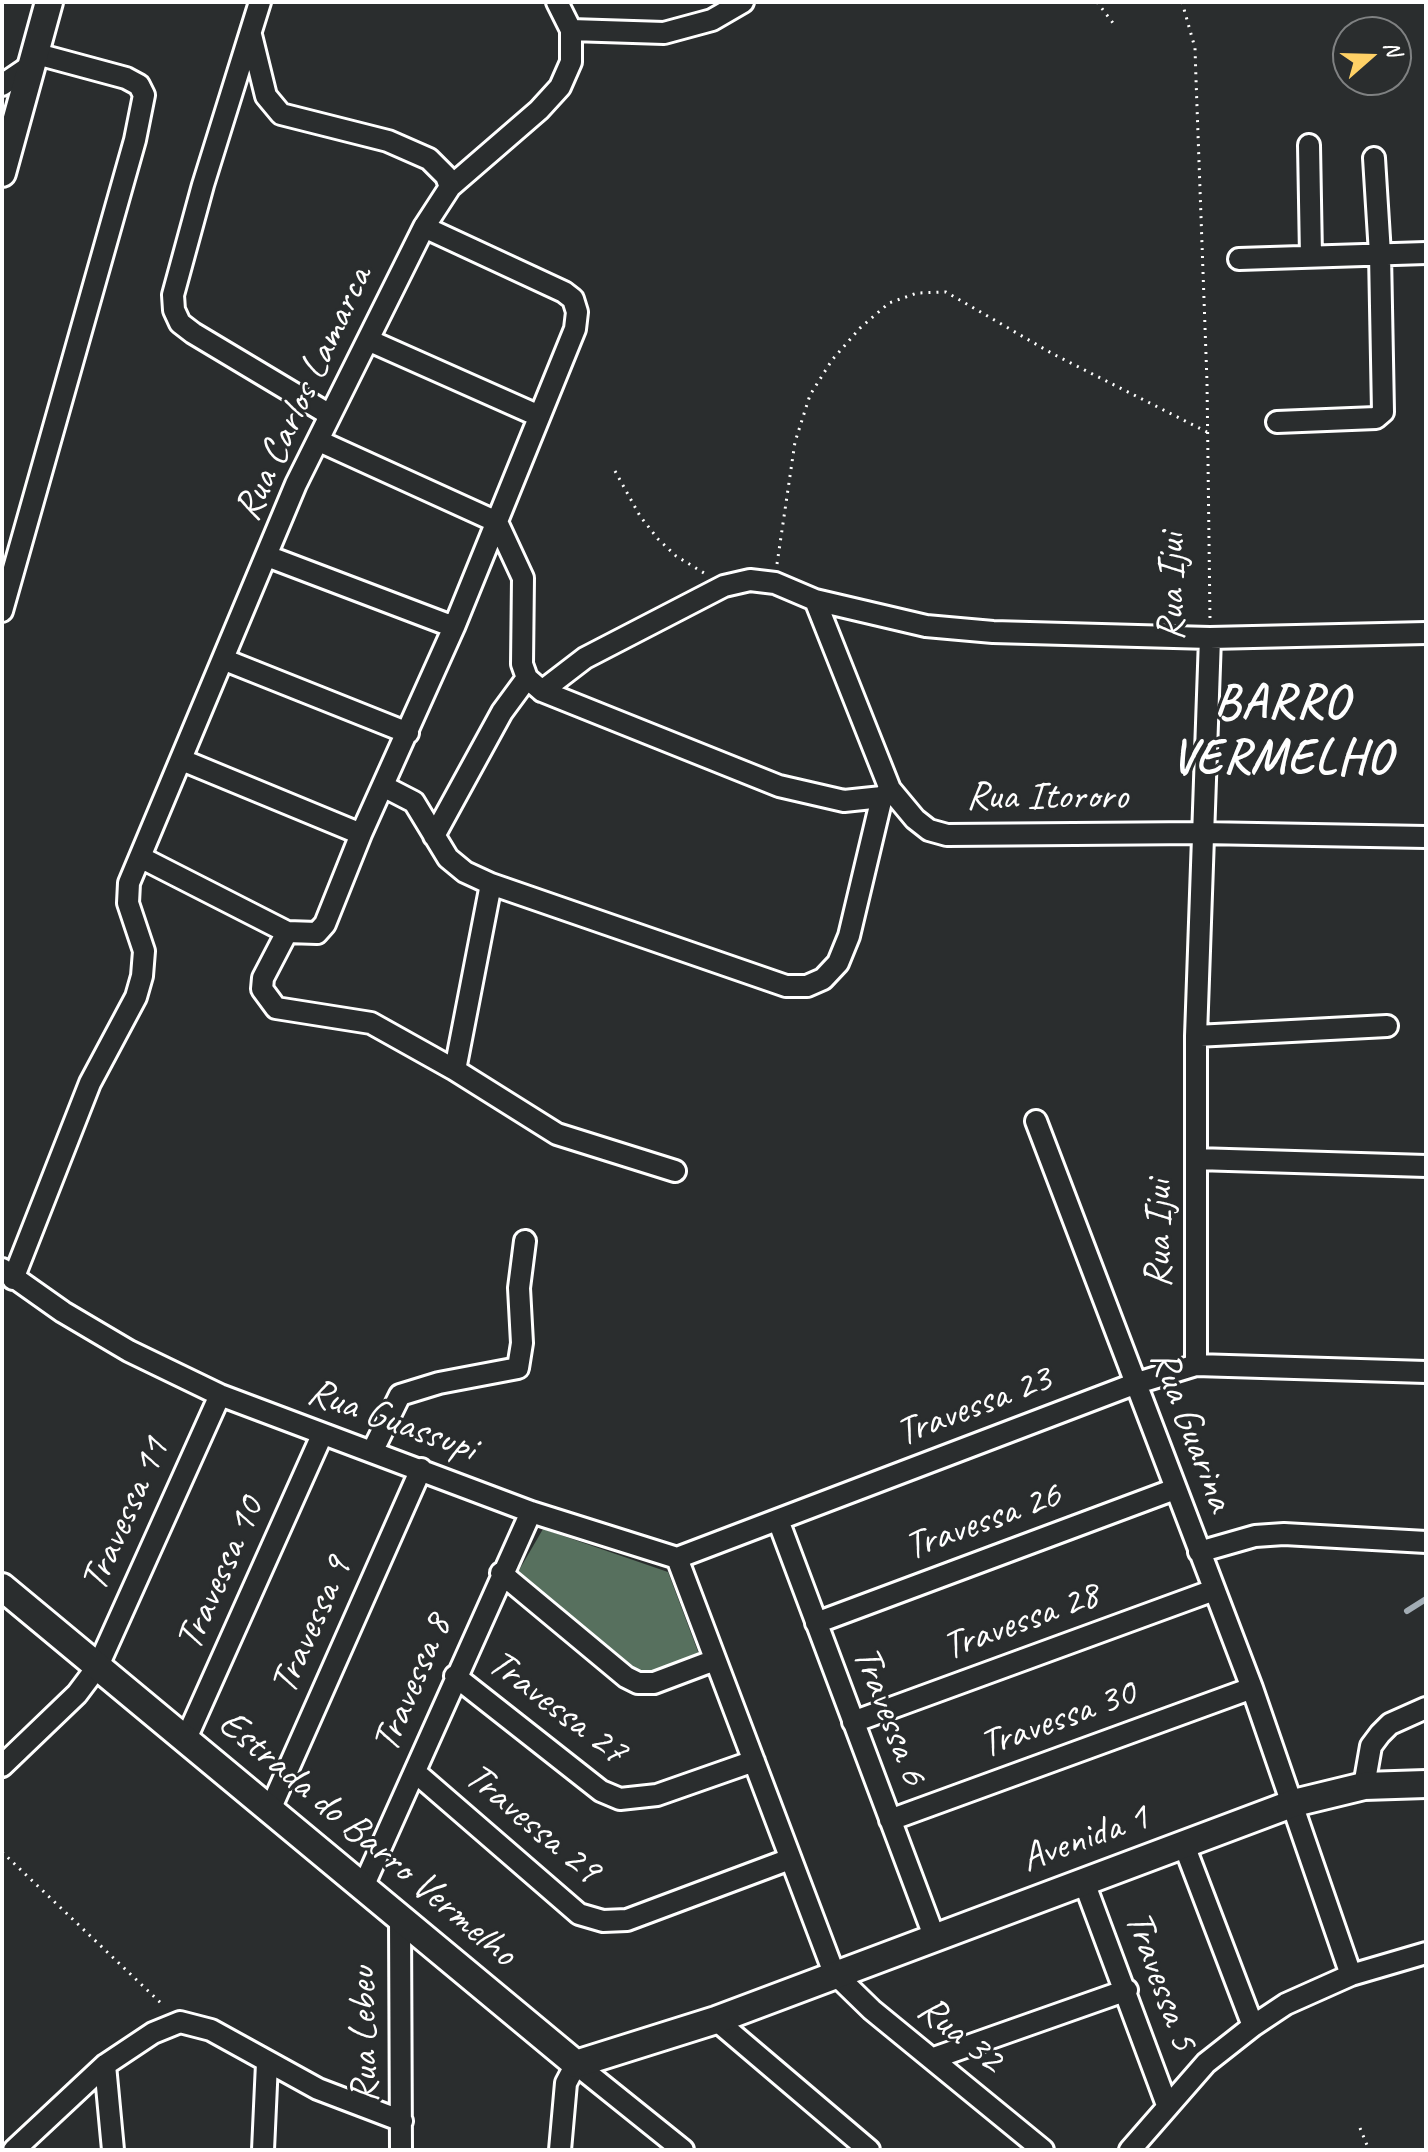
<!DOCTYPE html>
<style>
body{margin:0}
#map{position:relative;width:1428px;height:2152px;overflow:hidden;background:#2a2d2e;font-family:Caveat,sans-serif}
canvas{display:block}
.frame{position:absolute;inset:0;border:4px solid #fff;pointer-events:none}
.north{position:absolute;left:1332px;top:16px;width:80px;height:80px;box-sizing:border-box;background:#2a2d2e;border:2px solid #7f8182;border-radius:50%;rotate:70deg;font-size:22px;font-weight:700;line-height:32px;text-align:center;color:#fff}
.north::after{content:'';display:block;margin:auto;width:28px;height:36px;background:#ffd166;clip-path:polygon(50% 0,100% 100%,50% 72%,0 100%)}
</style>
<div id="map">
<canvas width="1428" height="2152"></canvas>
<div class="frame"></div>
<div class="north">N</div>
</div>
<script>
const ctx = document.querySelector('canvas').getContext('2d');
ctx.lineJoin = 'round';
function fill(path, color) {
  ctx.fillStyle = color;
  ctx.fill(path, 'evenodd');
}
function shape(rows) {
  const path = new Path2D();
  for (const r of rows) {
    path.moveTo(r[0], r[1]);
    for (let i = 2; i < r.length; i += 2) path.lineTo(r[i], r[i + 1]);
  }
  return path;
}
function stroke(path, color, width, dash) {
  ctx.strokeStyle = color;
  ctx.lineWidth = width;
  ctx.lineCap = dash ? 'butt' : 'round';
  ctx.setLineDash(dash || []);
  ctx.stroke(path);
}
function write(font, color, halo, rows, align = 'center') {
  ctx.font = font + ' Caveat,sans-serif';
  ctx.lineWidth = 6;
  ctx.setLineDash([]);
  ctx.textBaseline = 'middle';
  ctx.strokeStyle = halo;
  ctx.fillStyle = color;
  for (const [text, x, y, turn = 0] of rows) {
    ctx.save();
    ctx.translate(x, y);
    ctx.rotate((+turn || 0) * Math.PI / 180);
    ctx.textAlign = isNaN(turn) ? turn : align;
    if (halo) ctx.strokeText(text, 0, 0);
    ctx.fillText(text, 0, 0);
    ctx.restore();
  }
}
fill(shape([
 [543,1529,668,1572,700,1657,639,1675,518,1572]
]), '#57705e');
stroke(shape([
 [1407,1611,1426,1599]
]), '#a2acb4', 6);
const minor = shape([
 [260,2,203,185,173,295,174,310,180,323,193,333,330,415],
 [571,30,664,33,712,20,743,2],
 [251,35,266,96,281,114,388,141,429,159,446,176,450,187],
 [2,85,33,64],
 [1309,145,1311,256],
 [1239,259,1426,253],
 [368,340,539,416],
 [1277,422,1376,418,1383,412,1380,254,1374,158],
 [319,441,497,522,523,578,522,664,527,678,542,691,779,786,844,801,882,797],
 [267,556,454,627],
 [815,600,890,789,915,819,929,830,947,835,1201,833,1426,837],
 [2,611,135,140,144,95,139,85,126,78,37,54],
 [225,660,408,733],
 [542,691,585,658,724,586,750,580,775,583,815,600,926,626,993,632,1210,638,1426,633],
 [182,760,361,834],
 [383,786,414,802,448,858,465,872,491,884],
 [434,836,502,712,527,678],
 [140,857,287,932,317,933,325,924,361,834,454,627,575,329,577,312,573,299,564,292,424,227],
 [287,932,263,978,262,989,276,1008,371,1023,455,1070,491,884,786,986,807,986,823,979,838,963,849,936,882,797,890,789],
 [1196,1036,1387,1026],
 [455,1070,557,1134,675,1171],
 [1036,1121,1252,1688,1351,1975],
 [1196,1159,1426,1166],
 [2,1269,63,1312,129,1351,220,1395,531,1512,677,1558,1134,1384,1196,1365,1426,1372],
 [13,1279,90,1083,136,997,142,976,144,951,128,903,129,883,296,484,424,227,450,187,539,110,560,87,571,62,571,30,557,2],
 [1196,1365,1196,1036,1210,638],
 [372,1452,400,1395,439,1383,518,1368,522,1343,519,1288,525,1241],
 [778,1520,934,1936],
 [1199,1552,1255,1536,1284,1534,1426,1542],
 [677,1558,834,1973,872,2010,1043,2150],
 [501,1573,626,1677,638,1683,654,1683,715,1660],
 [816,1623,1175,1489],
 [455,1676,601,1791,620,1799,657,1795,754,1761],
 [853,1722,1214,1590],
 [185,1741,322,1435],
 [2,1766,77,1694,98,1666,220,1395],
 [415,1772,579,1914,603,1921,627,1920,790,1859],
 [1364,1786,1371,1746,1380,1734,1390,1724,1426,1708],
 [269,1812,421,1469],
 [890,1820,1252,1688],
 [1184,1845,1253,2026],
 [1084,1882,1167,2105],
 [363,1887,531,1512],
 [400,1919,401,2150],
 [716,2020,869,2150],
 [934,2058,1127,1990],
 [105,2065,113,2150],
 [14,2150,105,2065,153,2033,180,2022,211,2030,318,2089,402,2121],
 [263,2150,267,2063],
 [560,2150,566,2083,576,2064,683,2150],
 [1130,2150,1206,2063,1253,2026,1286,2004,1351,1975,1426,1953]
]);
const tertiary = shape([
 [2,173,49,2],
 [2,1587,576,2064,716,2020,1294,1803,1364,1786,1426,1784]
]);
stroke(minor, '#fff', 26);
stroke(tertiary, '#fff', 32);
stroke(shape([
 [1097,2,1113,23],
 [1182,2,1195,48,1196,79,1207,382,1210,620],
 [615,471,640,516,658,539,676,556,704,573],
 [777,564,795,442,810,395,832,360,860,328,889,303,917,293,946,292,1053,354,1207,432],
 [2,1852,164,2006],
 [1360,2128,1369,2150]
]), '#fff', 3, [2, 6]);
stroke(minor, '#2a2d2e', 20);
stroke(tertiary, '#2a2d2e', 26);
write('40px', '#fff', '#2a2d2e', [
 ["Rua Carlos Lamarca",304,394,-65],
 ["Rua Ijui",1173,587,-90],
 ["Rua Itororo",1047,798],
 ["Rua Ijui",1160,1234,-90],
 ["Travessa 23",974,1407,-21],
 ["Rua Guassupi",392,1421,20],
 ["Rua Guarina",1191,1431,69],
 ["Travessa 11",126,1515,-66],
 ["Travessa 26",983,1522,-20],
 ["Travessa 10",221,1574,-66],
 ["Travessa 28",1021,1622,-20],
 ["Travessa 9",312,1626,-66],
 ["Travessa 8",413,1684,-67],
 ["Travessa 27",557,1708,37],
 ["Travessa 6",889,1716,69],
 ["Travessa 30",1058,1720,-20],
 ["Travessa 29",532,1824,40],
 ["Estrada do Barro Vermelho",367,1839,40],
 ["Avenida 1",1085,1839,-20],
 ["Travessa 5",1160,1981,70],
 ["Rua Lebeu",365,2035,-91],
 ["Rua 32",960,2035,39]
]);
ctx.letterSpacing = '2px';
write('bold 48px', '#fff', '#2a2d2e', [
 ["BARRO",1282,704],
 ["VERMELHO",1282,759]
]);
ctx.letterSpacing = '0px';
</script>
